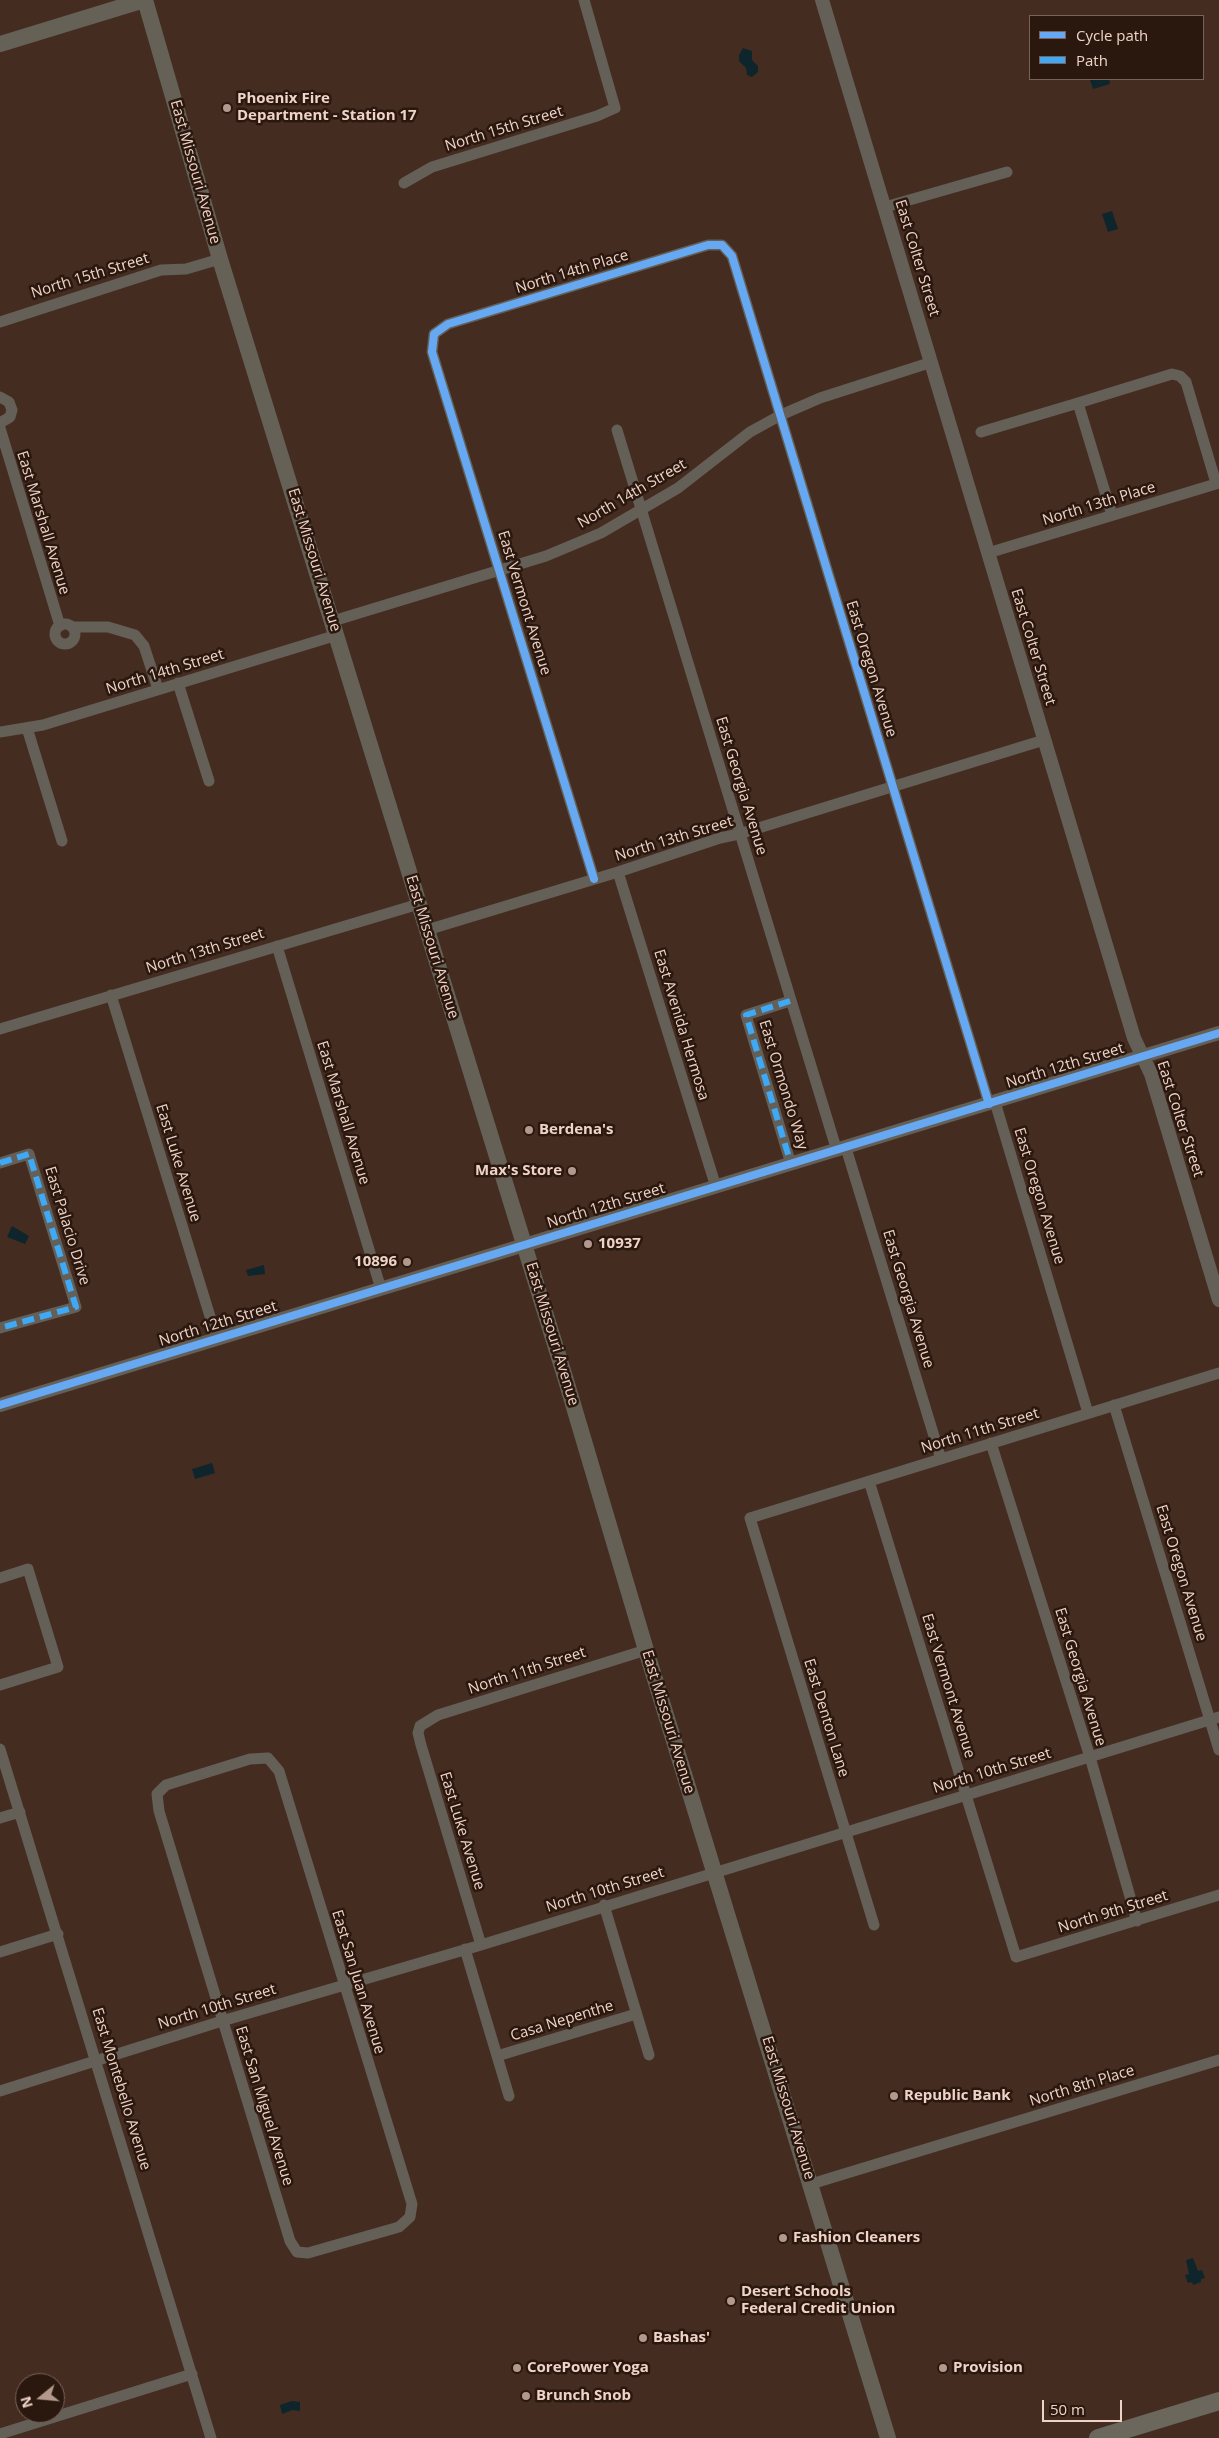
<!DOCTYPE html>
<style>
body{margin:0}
#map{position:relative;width:1219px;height:2438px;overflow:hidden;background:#442c21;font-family:"Open Sans",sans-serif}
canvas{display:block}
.legend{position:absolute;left:1029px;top:15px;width:175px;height:65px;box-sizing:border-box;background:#2a170e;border:1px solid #796258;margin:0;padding:6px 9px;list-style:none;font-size:15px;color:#efd3c7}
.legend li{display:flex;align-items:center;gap:10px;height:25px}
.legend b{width:25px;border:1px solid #796258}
.north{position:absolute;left:15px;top:2373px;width:50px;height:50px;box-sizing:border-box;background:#2a170e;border:1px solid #796258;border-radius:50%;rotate:253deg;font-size:14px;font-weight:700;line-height:20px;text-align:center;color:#efd3c7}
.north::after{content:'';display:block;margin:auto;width:18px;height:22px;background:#b3998d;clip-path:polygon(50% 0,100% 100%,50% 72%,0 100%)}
.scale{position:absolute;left:1042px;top:2400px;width:80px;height:22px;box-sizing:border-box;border:2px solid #efd3c7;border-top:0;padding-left:6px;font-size:15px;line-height:18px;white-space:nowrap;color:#efd3c7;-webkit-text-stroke:4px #2a170e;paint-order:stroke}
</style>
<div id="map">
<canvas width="1219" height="2438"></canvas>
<ul class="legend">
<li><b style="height:6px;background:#66a8f1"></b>Cycle path</li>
<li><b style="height:6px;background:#3fa9f5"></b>Path</li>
</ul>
<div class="north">N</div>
<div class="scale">50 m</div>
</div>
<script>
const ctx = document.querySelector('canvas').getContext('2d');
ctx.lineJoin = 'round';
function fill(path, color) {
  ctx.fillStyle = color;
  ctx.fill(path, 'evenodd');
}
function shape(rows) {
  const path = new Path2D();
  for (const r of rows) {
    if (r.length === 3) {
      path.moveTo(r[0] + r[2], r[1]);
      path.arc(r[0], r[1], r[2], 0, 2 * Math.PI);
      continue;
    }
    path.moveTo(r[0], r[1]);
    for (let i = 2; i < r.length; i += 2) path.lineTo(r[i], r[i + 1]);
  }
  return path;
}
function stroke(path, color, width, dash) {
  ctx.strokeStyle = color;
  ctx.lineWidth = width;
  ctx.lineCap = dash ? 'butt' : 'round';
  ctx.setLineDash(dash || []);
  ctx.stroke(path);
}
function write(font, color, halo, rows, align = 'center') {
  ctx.font = font + ' "Open Sans",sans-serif';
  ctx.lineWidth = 5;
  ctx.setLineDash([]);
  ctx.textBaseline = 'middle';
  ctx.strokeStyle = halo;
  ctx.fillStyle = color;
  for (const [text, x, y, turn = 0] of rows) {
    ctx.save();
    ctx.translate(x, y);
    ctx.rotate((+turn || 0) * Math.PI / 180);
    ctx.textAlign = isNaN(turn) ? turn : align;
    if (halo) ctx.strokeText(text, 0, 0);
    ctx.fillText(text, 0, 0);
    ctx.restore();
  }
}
fill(shape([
 [743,48,752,51,752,60,758,66,758,72,752,77,747,75,746,68,739,61,739,55],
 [1109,79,1110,84,1093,89,1090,80],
 [1112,211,1118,229,1108,232,1102,214],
 [12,1226,29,1236,25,1244,7,1237],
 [264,1265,265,1274,248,1276,246,1270],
 [212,1463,215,1473,195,1479,192,1469],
 [1193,2258,1198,2271,1202,2270,1205,2278,1201,2279,1201,2282,1193,2285,1192,2282,1188,2283,1185,2275,1189,2274,1186,2260],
 [292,2401,300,2402,300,2411,293,2410,282,2414,280,2405]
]), '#0f252c');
stroke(shape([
 [404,183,432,167,597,116,615,108,584,0],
 [885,207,1007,172],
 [0,322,161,270,186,269,220,259],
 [0,397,9,402,12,410,10,417,0,423],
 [0,428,60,626],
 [617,430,837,1151],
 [981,432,1078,403],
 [1112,515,1078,403,1172,374,1180,376,1186,382,1216,483],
 [988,553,1219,483],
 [333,621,546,556,601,533,678,488,750,432,781,415,820,398,932,362],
 [65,634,10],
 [72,627,108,627,135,635,144,646,158,689],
 [178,683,209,781],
 [27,728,62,841],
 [0,732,43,725,337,635],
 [618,872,716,1187],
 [594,879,432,352,434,334,448,324,708,245,722,245,732,256,989,1104],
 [427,930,618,872,720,838,739,834,1044,740],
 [277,946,381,1289],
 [111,995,217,1339],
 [790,1001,746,1015,791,1164],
 [0,1029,419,904],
 [995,1102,1088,1413],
 [846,1148,941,1459],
 [0,1163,29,1154,76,1307,0,1328],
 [1114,1405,1219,1750],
 [991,1443,1090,1757,1137,1921],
 [869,1481,1016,1957,1219,1895],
 [0,1578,28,1569,58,1667,0,1685],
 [0,1749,211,2438],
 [268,1758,279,1771,412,2204,410,2217,399,2227,308,2253,297,2252,290,2241,159,1811,157,1794,166,1785,250,1759,268,1758],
 [0,1818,20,1812],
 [604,1905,649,2055],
 [874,1925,750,1518,1219,1373],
 [481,1945,421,1745,418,1733,420,1726,438,1715,646,1650],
 [465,1949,509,2096],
 [0,1952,58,1934],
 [497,2056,636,2014],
 [0,2091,222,2021,481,1945,1219,1717],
 [811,2184,1219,2060],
 [0,2434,192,2374]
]), '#645f57', 11);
stroke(shape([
 [822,0,1134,1038,1151,1074,1219,1300],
 [0,1405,1219,1033]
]), '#645f57', 14);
stroke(shape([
 [145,0,220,259,565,1377,646,1650,888,2438],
 [0,44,144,0]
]), '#656157', 16);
stroke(shape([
 [1098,2438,1219,2401]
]), '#6b675c', 18);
stroke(shape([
 [790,1001,746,1015,791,1164],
 [0,1163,29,1154,76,1307,0,1328]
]), '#3fa9f5', 6, [12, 6]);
stroke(shape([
 [594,879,432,352,434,334,448,324,708,245,722,245,732,256,989,1104],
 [0,1405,1219,1033]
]), '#66a8f1', 8);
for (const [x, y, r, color] of [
 [227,108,5,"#b3998d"],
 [529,1130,5,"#b3998d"],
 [572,1171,5,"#b3998d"],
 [588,1244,5,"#b3998d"],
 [407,1262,5,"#b3998d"],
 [894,2096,5,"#b3998d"],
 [783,2238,5,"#b3998d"],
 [731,2301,5,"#b3998d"],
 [643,2338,5,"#b3998d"],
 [517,2368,5,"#b3998d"],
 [943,2368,5,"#b3998d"],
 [526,2396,5,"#b3998d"]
]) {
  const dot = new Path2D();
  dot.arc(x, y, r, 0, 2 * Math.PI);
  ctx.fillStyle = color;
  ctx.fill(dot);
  stroke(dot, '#2a170e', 2);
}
write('bold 15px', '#efd3c7', '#2a170e', [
 ["Phoenix Fire",237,99],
 ["Department - Station 17",237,116],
 ["Berdena's",539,1130],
 ["Max's Store",562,1171,"right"],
 ["10937",598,1244],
 ["10896",397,1262,"right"],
 ["Republic Bank",904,2096],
 ["Fashion Cleaners",793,2238],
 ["Desert Schools",741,2292],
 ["Federal Credit Union",741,2309],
 ["Bashas'",653,2338],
 ["CorePower Yoga",527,2368],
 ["Provision",953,2368],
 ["Brunch Snob",536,2396]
], 'left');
write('15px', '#efd3c7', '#2a170e', [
 ["North 15th Street",504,129,-17],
 ["East Missouri Avenue",195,172,74],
 ["East Colter Street",917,258,73],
 ["North 14th Place",572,272,-17],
 ["North 15th Street",90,276,-17],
 ["North 14th Street",632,494,-30],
 ["North 13th Place",1099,504,-17],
 ["East Marshall Avenue",43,523,73],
 ["East Missouri Avenue",314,560,73],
 ["East Vermont Avenue",524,603,73],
 ["East Colter Street",1033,647,73],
 ["East Oregon Avenue",871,669,73],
 ["North 14th Street",165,672,-17],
 ["East Georgia Avenue",741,786,73],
 ["North 13th Street",674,839,-17],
 ["East Missouri Avenue",432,947,73],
 ["North 13th Street",205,951,-17],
 ["East Avenida Hermosa",681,1025,73],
 ["North 12th Street",1065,1066,-17],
 ["East Ormondo Way",783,1085,73],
 ["East Marshall Avenue",343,1113,73],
 ["East Colter Street",1180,1119,72],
 ["East Luke Avenue",178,1163,73],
 ["East Oregon Avenue",1039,1196,73],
 ["North 12th Street",606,1206,-17],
 ["East Palacio Drive",67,1226,73],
 ["East Georgia Avenue",908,1299,73],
 ["North 12th Street",218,1324,-17],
 ["East Missouri Avenue",552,1334,73],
 ["North 11th Street",980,1431,-17],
 ["East Oregon Avenue",1181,1573,73],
 ["North 11th Street",527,1671,-18],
 ["East Georgia Avenue",1080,1677,73],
 ["East Vermont Avenue",948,1686,73],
 ["East Denton Lane",826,1718,73],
 ["East Missouri Avenue",668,1722,73],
 ["North 10th Street",992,1771,-17],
 ["East Luke Avenue",462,1831,73],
 ["North 10th Street",605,1890,-17],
 ["North 9th Street",1113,1912,-17],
 ["East San Juan Avenue",358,1982,73],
 ["North 10th Street",217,2007,-17],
 ["Casa Nepenthe",562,2021,-17],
 ["North 8th Place",1082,2086,-17],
 ["East Montebello Avenue",121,2089,73],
 ["East San Miguel Avenue",264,2106,73],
 ["East Missouri Avenue",788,2108,73]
]);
</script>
